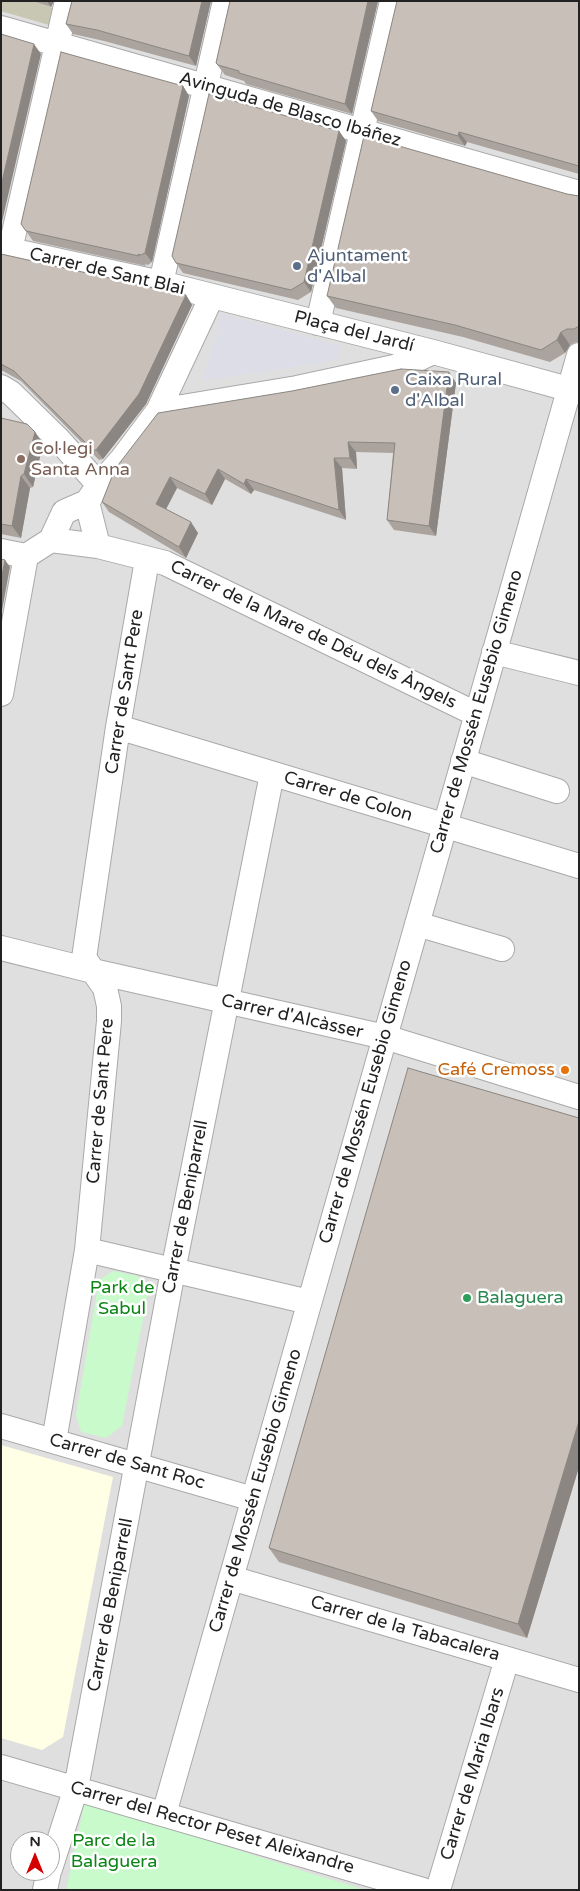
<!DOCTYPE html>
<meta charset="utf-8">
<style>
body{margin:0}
#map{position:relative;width:580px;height:1891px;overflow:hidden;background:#f2efe9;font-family:"Varela Round",sans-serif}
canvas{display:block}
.frame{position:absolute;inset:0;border:2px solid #222;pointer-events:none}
.north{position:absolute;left:10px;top:1831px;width:50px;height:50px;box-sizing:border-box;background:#fff;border:1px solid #a7a7a7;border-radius:50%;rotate:0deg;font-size:14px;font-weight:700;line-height:20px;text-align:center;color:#222}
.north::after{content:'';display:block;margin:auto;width:18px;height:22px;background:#d40000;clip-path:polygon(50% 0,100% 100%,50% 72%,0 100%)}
</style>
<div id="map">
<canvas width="580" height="1891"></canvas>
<div class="frame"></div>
<div class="north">N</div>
</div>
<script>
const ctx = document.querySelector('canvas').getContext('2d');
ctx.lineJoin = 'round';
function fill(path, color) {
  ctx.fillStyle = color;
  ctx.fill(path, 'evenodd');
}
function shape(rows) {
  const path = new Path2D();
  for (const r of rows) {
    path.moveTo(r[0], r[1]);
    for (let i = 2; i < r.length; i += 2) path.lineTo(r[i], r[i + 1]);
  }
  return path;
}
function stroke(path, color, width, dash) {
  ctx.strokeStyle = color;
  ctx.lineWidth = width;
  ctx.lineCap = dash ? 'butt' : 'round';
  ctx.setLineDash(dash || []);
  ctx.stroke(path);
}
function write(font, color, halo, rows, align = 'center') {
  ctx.font = font + ' "Varela Round",sans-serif';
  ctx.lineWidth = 5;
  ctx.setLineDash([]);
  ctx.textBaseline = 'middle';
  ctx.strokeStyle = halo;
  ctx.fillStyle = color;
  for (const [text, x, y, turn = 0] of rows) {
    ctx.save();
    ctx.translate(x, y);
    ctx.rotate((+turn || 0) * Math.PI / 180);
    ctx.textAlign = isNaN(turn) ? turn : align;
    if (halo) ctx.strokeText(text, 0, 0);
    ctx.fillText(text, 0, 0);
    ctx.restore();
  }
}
fill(shape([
 [1,1,579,1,579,1890,1,1890],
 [20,1841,50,1841,50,1871,20,1871]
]), '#e0dfdf');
fill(shape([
 [1,1445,113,1477,63,1737,42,1750,1,1738]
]), '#ffffe5');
fill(shape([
 [1,1,32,1,53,8,49,25,1,11]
]), '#c7c7b4');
fill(shape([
 [113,1271,138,1276,149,1288,122,1426,106,1438,81,1432,76,1415,99,1280],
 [85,1801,322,1877,366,1890,66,1890]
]), '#c8facc');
fill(shape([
 [222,314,341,346,337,360,203,381]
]), '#dddde8');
const minor = shape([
 [1,28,579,193],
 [1,248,161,283,433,352,579,392],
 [10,250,67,1],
 [161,283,225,1],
 [318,323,392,1],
 [1,387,11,393,58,439,99,485],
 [158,411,297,388,408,364,433,352],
 [87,502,98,546],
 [51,540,98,546,165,563,476,714],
 [1,551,26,556],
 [26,556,51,540,64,512,87,502,99,485,122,459,158,411,212,296],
 [494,652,579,673],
 [1,694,26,556],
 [118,727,579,866],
 [463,761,557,791],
 [417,924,502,949],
 [1,948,93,971,385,1037,579,1097],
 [87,1250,309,1302],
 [1,1426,253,1499],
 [54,1441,87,1250,109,1021,109,1006,105,988,84,958,118,727,147,560],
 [231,1578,579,1680],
 [1,1767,423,1890],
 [164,1814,579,355],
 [50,1869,76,1788,173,1271,272,774],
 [45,1890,49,1871],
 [438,1890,507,1659]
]);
stroke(minor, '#a9a9a9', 26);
stroke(minor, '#fff', 24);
fill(shape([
 [32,1,54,1,51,7],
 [72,1,211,1,196,66,104,41,73,34,66,24],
 [230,1,378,1,352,114,246,84,244,81,225,75,216,63],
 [579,1,579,174,467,142,465,146,378,121,371,111],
 [183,86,189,96,152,262,148,265,145,264,146,266,33,241,26,231],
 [339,131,346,141,311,292,298,300,183,273,176,263],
 [567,194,579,196,579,342,576,342,570,345,565,353,550,362,463,337,336,308,327,296],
 [1,254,186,295,192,305,146,404,103,459,99,460,21,381,1,370],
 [449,372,456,383,436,536,394,530,387,520,393,453,356,452,357,469,342,468,346,520,254,490,251,494,225,479,212,505,177,488,166,509,198,533,186,558,109,512,102,502],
 [1,418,35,432,43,444,33,487,30,488,21,538,1,534],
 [579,1118,579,1467,527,1638,279,1562,269,1548]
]), '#aba49e');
fill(shape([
 [47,1,54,1,51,7],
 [202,1,211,1,196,66,189,56],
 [368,1,378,1,352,114,345,104],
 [34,44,41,54,1,226,1,186],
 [183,86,189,96,152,262,145,253],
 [339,131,346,141,311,292,304,282],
 [459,132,467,142,465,146,458,136],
 [186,295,192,305,146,404,103,459,96,450],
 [561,332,570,345,565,353,557,340],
 [449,372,456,383,436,536,429,526],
 [35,432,43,444,33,487,24,474],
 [348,442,356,452,357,469,350,458],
 [334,458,342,468,346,520,339,510],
 [218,469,225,479,212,505,205,494],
 [21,476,30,488,21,538,12,526],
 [170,477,177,488,163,515,156,504],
 [246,479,254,490,251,494,244,484],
 [191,522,198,533,186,558,179,547],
 [5,560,10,567,1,616,1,580],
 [579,1421,579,1467,527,1638,518,1624]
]), '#8b8681');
const building = shape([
 [72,1,202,1,189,56,97,30,66,24,72,1],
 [230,1,368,1,345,104,239,73,239,71,218,65,216,63,230,1],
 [397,1,579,1,579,166,459,132,458,136,371,111,397,1],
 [1,34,34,44,1,186,1,34],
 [61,52,183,86,145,253,141,255,138,254,139,256,26,231,21,224,61,52],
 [209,94,339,131,304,282,291,290,176,263,172,256,209,94],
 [364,136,567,194,579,196,579,326,574,329,567,329,561,332,557,340,541,350,455,325,327,296,364,136],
 [1,254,186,295,139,394,96,450,93,450,14,371,1,364,1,254],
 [401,369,449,372,429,526,387,520,395,443,348,442,350,458,334,458,339,510,246,479,244,484,218,469,205,494,170,477,156,504,191,522,179,547,102,502,115,469,158,413,292,391,401,369],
 [1,418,27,424,35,432,24,474,21,476,12,526,1,524,1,418],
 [1,559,5,560,1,580,1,559],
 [408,1068,579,1118,579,1421,518,1624,269,1548,408,1068]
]);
fill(building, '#c7bfb8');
stroke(building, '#8b8681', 1);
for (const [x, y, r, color] of [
 [297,266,5,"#5c6f8a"],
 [395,390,5,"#5c6f8a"],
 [21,459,5,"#8d6e63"],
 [565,1070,5,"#e8710a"],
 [467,1298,5,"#2e9e5b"]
]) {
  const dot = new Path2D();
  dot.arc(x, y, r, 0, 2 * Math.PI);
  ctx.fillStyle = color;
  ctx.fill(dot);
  stroke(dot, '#fff', 2);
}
write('18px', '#222', '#fff', [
 ["Avinguda de Blasco Ibáñez",290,110,16],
 ["Carrer de Sant Blai",107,272,13],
 ["Plaça del Jardí",354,332,14],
 ["Carrer de la Mare de Déu dels Àngels",313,635,26],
 ["Carrer de Sant Pere",125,692,-81],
 ["Carrer de Mossén Eusebio Gimeno",477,712,-74],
 ["Carrer de Colon",348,797,17],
 ["Carrer d'Alcàsser",292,1017,13],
 ["Carrer de Sant Pere",101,1101,-85],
 ["Carrer de Mossén Eusebio Gimeno",366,1102,-74],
 ["Carrer de Beniparrell",186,1207,-79],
 ["Carrer de Sant Roc",127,1462,16],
 ["Carrer de Mossén Eusebio Gimeno",256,1491,-74],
 ["Carrer de Beniparrell",111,1605,-79],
 ["Carrer de la Tabacalera",405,1629,16],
 ["Carrer de Maria Ibars",473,1774,-73],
 ["Carrer del Rector Peset Aleixandre",212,1828,16]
]);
write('18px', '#4e5e75', '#fff', [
 ["Ajuntament",307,256],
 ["d'Albal",307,277],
 ["Caixa Rural",405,380],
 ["d'Albal",405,401]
], 'left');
write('18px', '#785e54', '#fff', [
 ["Col·legi",31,449],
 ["Santa Anna",31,470]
], 'left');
write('18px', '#c56008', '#fff', [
 ["Café Cremoss",555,1070]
], 'right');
write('18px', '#0c8416', '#fff', [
 ["Park de",122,1288],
 ["Sabul",122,1309],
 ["Parc de la",114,1841],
 ["Balaguera",114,1862]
]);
write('18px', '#27864d', '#fff', [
 ["Balaguera",477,1298]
], 'left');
</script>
